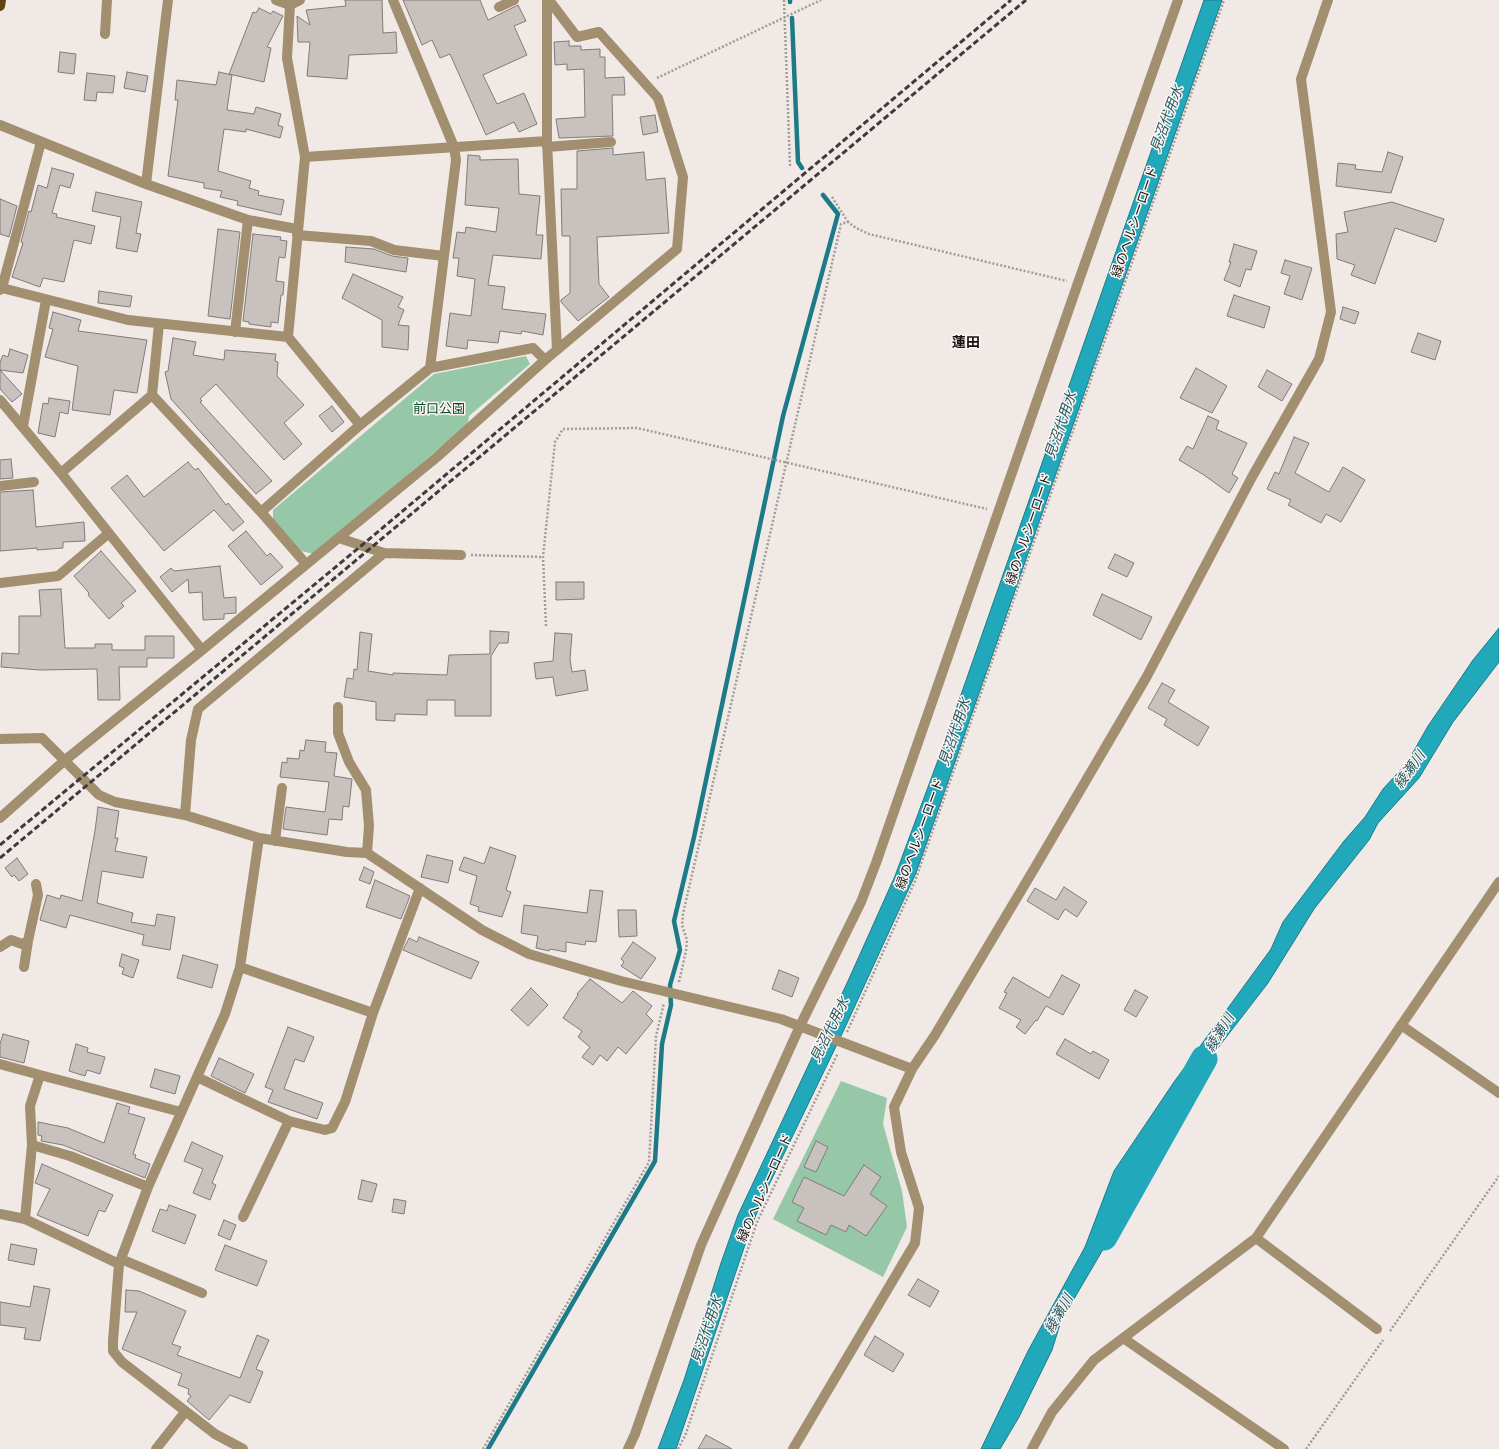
<!DOCTYPE html>
<meta charset="utf-8">
<style>
body{margin:0}
canvas{display:block;background:#f0e9e6}
</style>
<canvas width="1499" height="1449"></canvas>
<script>
const ctx = document.querySelector('canvas').getContext('2d');
ctx.lineJoin = 'round';
function fill(path, color) {
  ctx.fillStyle = color;
  ctx.fill(path, 'evenodd');
}
function shape(rows) {
  const path = new Path2D();
  for (const r of rows) {
    path.moveTo(r[0], r[1]);
    for (let i = 2; i < r.length; i += 2) path.lineTo(r[i], r[i + 1]);
  }
  return path;
}
function stroke(path, color, width, dash) {
  ctx.strokeStyle = color;
  ctx.lineWidth = width;
  ctx.lineCap = dash ? 'butt' : 'round';
  ctx.setLineDash(dash || []);
  ctx.stroke(path);
}
function write(font, color, halo, rows, align = 'center') {
  ctx.font = font + ' Raleway,"Noto Sans JP",sans-serif';
  ctx.lineWidth = 3;
  ctx.setLineDash([]);
  ctx.textBaseline = 'middle';
  ctx.strokeStyle = halo;
  ctx.fillStyle = color;
  for (const [text, x, y, turn = 0] of rows) {
    ctx.save();
    ctx.translate(x, y);
    ctx.rotate((+turn || 0) * Math.PI / 180);
    ctx.textAlign = isNaN(turn) ? turn : align;
    if (halo) ctx.strokeText(text, 0, 0);
    ctx.fillText(text, 0, 0);
    ctx.restore();
  }
}
fill(shape([
 [526,356,530,364,469,416,468,424,314,554,301,551,273,520,273,510,434,374],
 [841,1081,887,1098,883,1124,902,1191,907,1227,883,1277,773,1219]
]), '#96c8a8');
const water = shape([
 [1204,0,1222,0,916,873,842,1034,766,1191,751,1227,676,1449,658,1449,684,1380,721,1263,738,1215,848,981,895,876,941,752,1204,0],
 [1499,628,1499,662,1453,722,1419,778,1378,823,1369,840,1314,909,1268,983,1207,1062,1170,1113,1147,1153,1105,1246,1061,1321,1052,1350,1019,1417,1000,1449,981,1449,1028,1351,1085,1247,1114,1171,1174,1082,1271,949,1283,922,1344,841,1365,817,1383,789,1407,763,1428,726,1473,660,1499,628]
]);
fill(water, '#21a8bb');
stroke(water, '#1d7b88', 1);
stroke(shape([
 [790,0,790,2],
 [792,18,798,162,802,168],
 [488,1449,655,1161,662,1044,671,1005,670,985,680,950,674,921,694,837,783,416,838,214,823,195]
]), '#1d7b88', 4.5);
stroke(shape([
 [1104,1237,1204,1059]
]), '#21a8bb', 27);
const building = shape([
 [345,0,382,0,383,33,396,32,397,53,349,55,347,79,307,76,310,42,298,42,297,16,310,25,306,10,346,6,345,0],
 [403,0,480,0,488,20,518,5,526,21,514,26,527,55,483,75,497,104,524,93,537,124,519,132,514,122,486,135,450,54,440,58,432,40,422,45,403,0],
 [259,8,271,14,273,11,283,16,267,47,271,48,264,82,229,74,253,12,256,13,259,8],
 [569,41,569,46,581,46,581,50,600,49,600,57,605,57,605,78,624,77,625,95,612,95,613,136,559,138,556,119,585,117,584,69,567,70,567,64,555,65,554,42,569,41],
 [60,52,76,54,74,74,58,72,60,52],
 [127,72,148,76,145,92,124,88,127,72],
 [219,72,232,75,227,110,254,114,256,107,281,114,278,125,283,127,280,138,246,129,246,132,224,129,218,171,251,181,249,188,259,191,258,195,284,200,281,215,237,205,238,201,220,197,222,191,204,188,204,183,168,176,178,100,175,100,177,80,216,85,219,72],
 [87,73,115,76,113,93,97,92,96,101,84,100,87,73],
 [655,115,658,132,643,135,640,117,655,115],
 [613,148,613,155,644,152,646,180,665,178,669,233,597,237,599,284,609,297,578,321,561,302,561,300,570,293,570,236,562,236,561,189,577,189,577,151,613,148],
 [1388,152,1403,157,1391,193,1336,186,1338,163,1356,165,1355,169,1382,172,1388,152],
 [468,155,480,156,480,160,518,159,519,194,540,196,536,235,543,235,541,259,493,255,488,285,505,287,502,309,546,314,543,335,522,331,521,334,500,331,498,343,468,340,467,349,446,346,450,313,471,316,475,279,457,276,459,258,453,258,457,232,465,233,466,227,496,232,499,208,465,205,468,155],
 [52,168,74,174,70,188,60,185,52,213,57,214,56,217,95,226,91,244,74,240,64,282,43,278,40,287,12,277,23,243,21,242,29,211,31,212,38,185,47,188,52,168],
 [96,192,142,202,136,233,141,234,137,252,116,248,121,217,92,211,96,192],
 [0,199,17,206,9,237,0,234,0,199],
 [1392,202,1444,219,1436,242,1395,228,1375,284,1351,275,1355,265,1337,259,1336,234,1348,232,1344,212,1392,202],
 [218,229,240,232,230,319,208,316,218,229],
 [253,234,281,237,280,240,287,241,285,258,279,257,276,281,284,282,283,295,281,295,278,323,271,322,271,327,249,324,249,322,243,321,253,234],
 [1234,244,1257,251,1251,270,1246,269,1240,287,1224,280,1231,262,1229,262,1234,244],
 [346,247,374,249,392,256,408,258,406,272,345,262,346,247],
 [1285,260,1312,268,1302,300,1284,294,1290,276,1281,273,1285,260],
 [353,274,403,297,398,307,404,310,398,325,409,326,408,350,382,347,382,320,342,298,353,274],
 [99,291,132,296,130,307,98,303,99,291],
 [1234,295,1270,307,1264,328,1227,316,1234,295],
 [1343,307,1359,312,1355,324,1340,319,1343,307],
 [53,312,81,320,78,331,147,340,137,393,114,390,110,415,72,410,78,366,45,357,53,329,49,328,53,312],
 [1418,333,1441,341,1435,360,1411,352,1418,333],
 [173,338,196,342,193,355,224,360,225,350,276,354,275,361,278,362,277,376,304,405,284,423,302,444,284,460,216,384,200,399,202,401,200,402,272,481,256,494,171,399,165,372,168,371,173,338],
 [10,349,28,355,23,373,0,370,0,362,3,355,8,357,10,349],
 [1196,368,1227,386,1212,413,1180,398,1196,368],
 [0,370,22,394,12,402,0,389,0,370],
 [1267,370,1292,384,1282,401,1258,387,1267,370],
 [49,398,70,401,68,414,60,412,55,437,38,433,43,403,48,404,49,398],
 [332,406,344,422,332,432,319,416,332,406],
 [1208,416,1219,421,1216,429,1247,443,1232,474,1238,478,1229,493,1204,475,1179,460,1187,446,1193,449,1208,416],
 [1294,437,1309,443,1295,473,1329,492,1343,467,1365,480,1341,522,1326,514,1321,523,1288,505,1291,500,1267,489,1275,472,1279,474,1294,437],
 [11,459,13,478,0,479,0,460,11,459],
 [188,462,195,470,198,468,226,505,228,503,244,522,233,531,214,510,164,551,111,488,127,475,144,497,188,462],
 [33,490,36,527,84,522,85,541,63,542,63,548,37,550,37,548,0,551,0,492,33,490],
 [246,531,267,556,270,553,283,567,261,585,228,546,246,531],
 [101,551,136,591,121,603,124,606,109,619,88,595,89,593,74,576,101,551],
 [1115,554,1134,563,1127,577,1108,568,1115,554],
 [220,566,224,598,236,597,236,613,224,614,224,619,203,620,202,592,189,593,188,579,172,592,160,577,171,568,174,571,220,566],
 [556,582,584,582,584,599,556,600,556,582],
 [61,589,65,648,95,648,95,644,112,644,112,650,145,650,145,636,174,636,174,658,147,658,147,667,119,667,120,700,98,700,97,669,40,670,1,667,2,653,19,654,19,616,41,616,39,590,61,589],
 [1102,594,1152,617,1141,640,1093,615,1102,594],
 [490,631,509,632,508,643,499,643,491,656,491,716,455,716,455,700,427,700,427,715,395,714,395,721,376,720,376,702,344,697,347,678,353,679,354,669,357,670,360,632,372,634,368,671,393,675,393,673,447,675,449,655,490,654,490,631],
 [555,633,572,634,570,659,572,672,585,670,588,690,556,696,553,677,536,679,534,663,553,661,555,633],
 [1162,683,1175,690,1168,702,1209,727,1198,746,1164,725,1167,719,1148,708,1162,683],
 [306,740,326,742,325,752,337,753,334,776,352,779,349,807,343,806,342,820,329,819,327,835,283,829,286,807,325,812,329,782,280,777,282,762,287,763,287,758,299,759,300,750,304,751,306,740],
 [98,807,119,811,115,838,118,838,115,851,147,857,143,878,102,871,97,903,133,913,131,922,155,926,157,914,175,917,170,950,142,945,144,935,70,915,66,928,40,920,47,895,60,899,61,895,82,901,95,831,98,807],
 [490,847,516,856,506,890,511,892,502,917,478,911,479,907,470,904,477,876,459,870,464,857,484,864,490,847],
 [427,855,453,861,448,883,421,877,427,855],
 [17,858,28,874,19,881,14,875,12,877,5,868,17,858],
 [364,867,374,872,370,884,359,880,364,867],
 [375,880,410,896,401,919,366,907,375,880],
 [1064,887,1087,902,1077,917,1065,909,1058,920,1027,901,1035,888,1056,900,1064,887],
 [590,890,603,891,596,942,586,941,585,945,566,942,566,952,550,949,549,951,536,948,538,936,521,933,524,905,587,913,590,890],
 [618,910,636,910,637,936,619,937,618,910],
 [419,937,479,962,471,979,403,950,409,938,417,942,419,937],
 [633,942,656,958,641,979,621,966,624,962,621,959,633,942],
 [122,954,139,960,133,978,122,974,124,968,119,966,122,954],
 [183,955,218,965,212,988,177,978,183,955],
 [779,970,799,978,792,997,772,989,779,970],
 [1062,975,1080,985,1063,1015,1046,1006,1037,1021,1036,1020,1025,1034,1016,1027,1021,1020,999,1008,1007,993,1004,992,1013,977,1049,998,1062,975],
 [590,979,622,1003,633,991,652,1006,646,1014,653,1021,626,1054,618,1047,607,1061,600,1055,593,1065,582,1057,590,1047,578,1037,582,1031,563,1018,578,995,577,994,590,979],
 [531,988,548,1005,528,1026,511,1010,531,988],
 [1135,990,1148,997,1136,1017,1124,1010,1135,990],
 [288,1027,314,1037,304,1062,295,1059,284,1089,323,1103,317,1119,268,1102,273,1090,265,1087,288,1027],
 [3,1034,29,1041,24,1063,0,1057,0,1044,3,1034],
 [1065,1039,1091,1054,1093,1051,1109,1060,1099,1079,1056,1054,1065,1039],
 [76,1044,88,1048,87,1052,105,1057,100,1074,87,1070,85,1076,69,1071,76,1044],
 [219,1058,254,1074,245,1093,211,1076,219,1058],
 [155,1069,180,1076,175,1094,150,1087,155,1069],
 [117,1103,130,1107,128,1113,145,1118,133,1154,136,1155,135,1158,150,1164,145,1178,63,1145,41,1141,42,1136,38,1135,38,1122,68,1128,104,1143,117,1103],
 [816,1141,828,1147,816,1172,804,1167,816,1141],
 [192,1142,223,1156,212,1183,216,1185,210,1200,193,1193,203,1169,184,1161,192,1142],
 [42,1164,113,1195,105,1212,99,1210,88,1236,37,1215,50,1189,35,1183,42,1164],
 [864,1165,881,1177,870,1194,887,1206,866,1236,849,1225,846,1232,831,1225,826,1235,797,1221,804,1208,792,1202,804,1177,844,1196,864,1165],
 [362,1180,377,1184,372,1202,358,1199,362,1180],
 [394,1199,406,1201,404,1214,392,1212,394,1199],
 [169,1205,196,1215,185,1244,152,1231,160,1209,167,1211,169,1205],
 [224,1220,236,1225,230,1240,218,1235,224,1220],
 [11,1244,37,1249,34,1265,8,1260,11,1244],
 [225,1245,267,1261,257,1286,215,1270,225,1245],
 [918,1279,939,1291,930,1307,908,1295,918,1279],
 [34,1286,50,1289,40,1341,24,1339,26,1328,0,1325,0,1302,30,1307,34,1286],
 [126,1290,139,1291,186,1311,172,1344,181,1347,177,1355,240,1378,257,1335,269,1340,256,1369,263,1372,250,1403,230,1395,209,1420,187,1401,191,1396,188,1394,189,1389,178,1385,182,1374,122,1349,137,1312,125,1312,126,1290],
 [875,1336,904,1354,893,1372,864,1355,875,1336],
 [706,1435,732,1449,698,1449,706,1435]
]);
fill(building, '#c8c1be');
stroke(building, '#817b79', 1);
stroke(shape([
 [784,0,790,166],
 [657,78,821,0],
 [832,197,848,222],
 [471,555,543,557],
 [546,626,543,557,555,442,563,429,637,428,987,509],
 [679,982,686,951,687,940,682,925,683,914,841,224,848,222,856,228,869,234,1067,281],
 [847,1032,915,881,1224,0],
 [1390,1331,1499,1176],
 [483,1449,649,1162,656,1036,664,1003],
 [678,1449,685,1436,757,1222,838,1053],
 [1306,1449,1383,1340]
]), '#a19b99', 2.5, [2, 2]);
stroke(shape([
 [276,0,290,5,300,0],
 [393,0,454,147,456,160,430,368],
 [547,0,547,141,557,350],
 [290,5,287,58,305,157,288,337,360,425],
 [499,7,514,0],
 [105,34,107,0],
 [0,125,146,184,248,220,297,229],
 [547,147,611,142],
 [305,157,547,141],
 [146,184,168,0],
 [297,235,371,241,394,250,444,256],
 [2,288,128,320,288,337],
 [0,290,2,288,41,142],
 [235,332,248,220],
 [152,395,261,512],
 [0,400,61,473,202,650],
 [23,426,46,300],
 [61,473,152,395,159,324],
 [0,486,34,482],
 [339,538,384,553,461,555],
 [306,564,261,512,360,425,430,368,533,348,545,360],
 [0,583,58,576,109,533],
 [338,707,338,733,349,762,366,790,369,826,367,853],
 [0,739,42,738,99,795,115,802,185,815,259,838,347,852,367,853,482,930,529,954,621,981,781,1019,912,1069],
 [185,815,191,740,198,709,384,553],
 [0,818,64,761,202,650,437,457,545,360,677,249,683,177,658,98,599,32,577,37,549,0],
 [275,841,282,788],
 [0,947,11,940,22,944,28,941,38,895,36,884],
 [24,967,28,941],
 [240,967,373,1013],
 [1401,1025,1499,1093],
 [0,1064,40,1075],
 [197,1077,289,1121,325,1130,332,1128,345,1102,373,1013,420,888],
 [32,1145,70,1156,148,1187],
 [0,1214,25,1219,119,1264],
 [243,1217,289,1121],
 [25,1219,32,1145,30,1106,40,1075,181,1112],
 [1256,1238,1377,1329],
 [121,1259,202,1293],
 [1123,1338,1284,1449],
 [156,1449,185,1412],
 [243,1449,215,1434,122,1362,113,1351,113,1341,119,1264,148,1187,225,1014,240,967,259,838],
 [628,1449,635,1434,701,1245,800,1026,861,902,876,863,1078,283,1178,0],
 [793,1449,915,1243,919,1208,901,1152,894,1107,912,1069,935,1035,1037,864,1146,678,1252,477,1319,359,1331,312,1301,79,1328,0],
 [1032,1449,1052,1412,1094,1360,1256,1238,1499,882]
]), '#a18f6f', 10);
stroke(shape([
 [0,6,1,0]
]), '#5f4611', 10);
stroke(shape([
 [0,845,361,546,1011,0],
 [0,858,1026,0]
]), '#3f3b3a', 3, [6, 3]);
write('13px', '#141110', '#fdf6f3', [
 ["緑のヘルシーロード",1135,222,-71],
 ["緑のヘルシーロード",1029,529,-71],
 ["緑のヘルシーロード",920,834,-70],
 ["緑のヘルシーロード",765,1188,-66]
]);
write('13px', '#064a2a', '#fdf6f3', [
 ["前口公園",439,409]
]);
write('italic 14px', '#255861', '#fdf6f3', [
 ["見沼代用水",1167,119,-70],
 ["見沼代用水",1061,425,-71],
 ["見沼代用水",955,732,-71],
 ["綾瀬川",1410,770,-54],
 ["見沼代用水",830,1030,-64],
 ["綾瀬川",1220,1033,-59],
 ["綾瀬川",1059,1314,-60],
 ["見沼代用水",707,1330,-71]
]);
write('bold 14px', '#141110', '#fdf6f3', [
 ["蓮田",966,343]
]);
</script>
